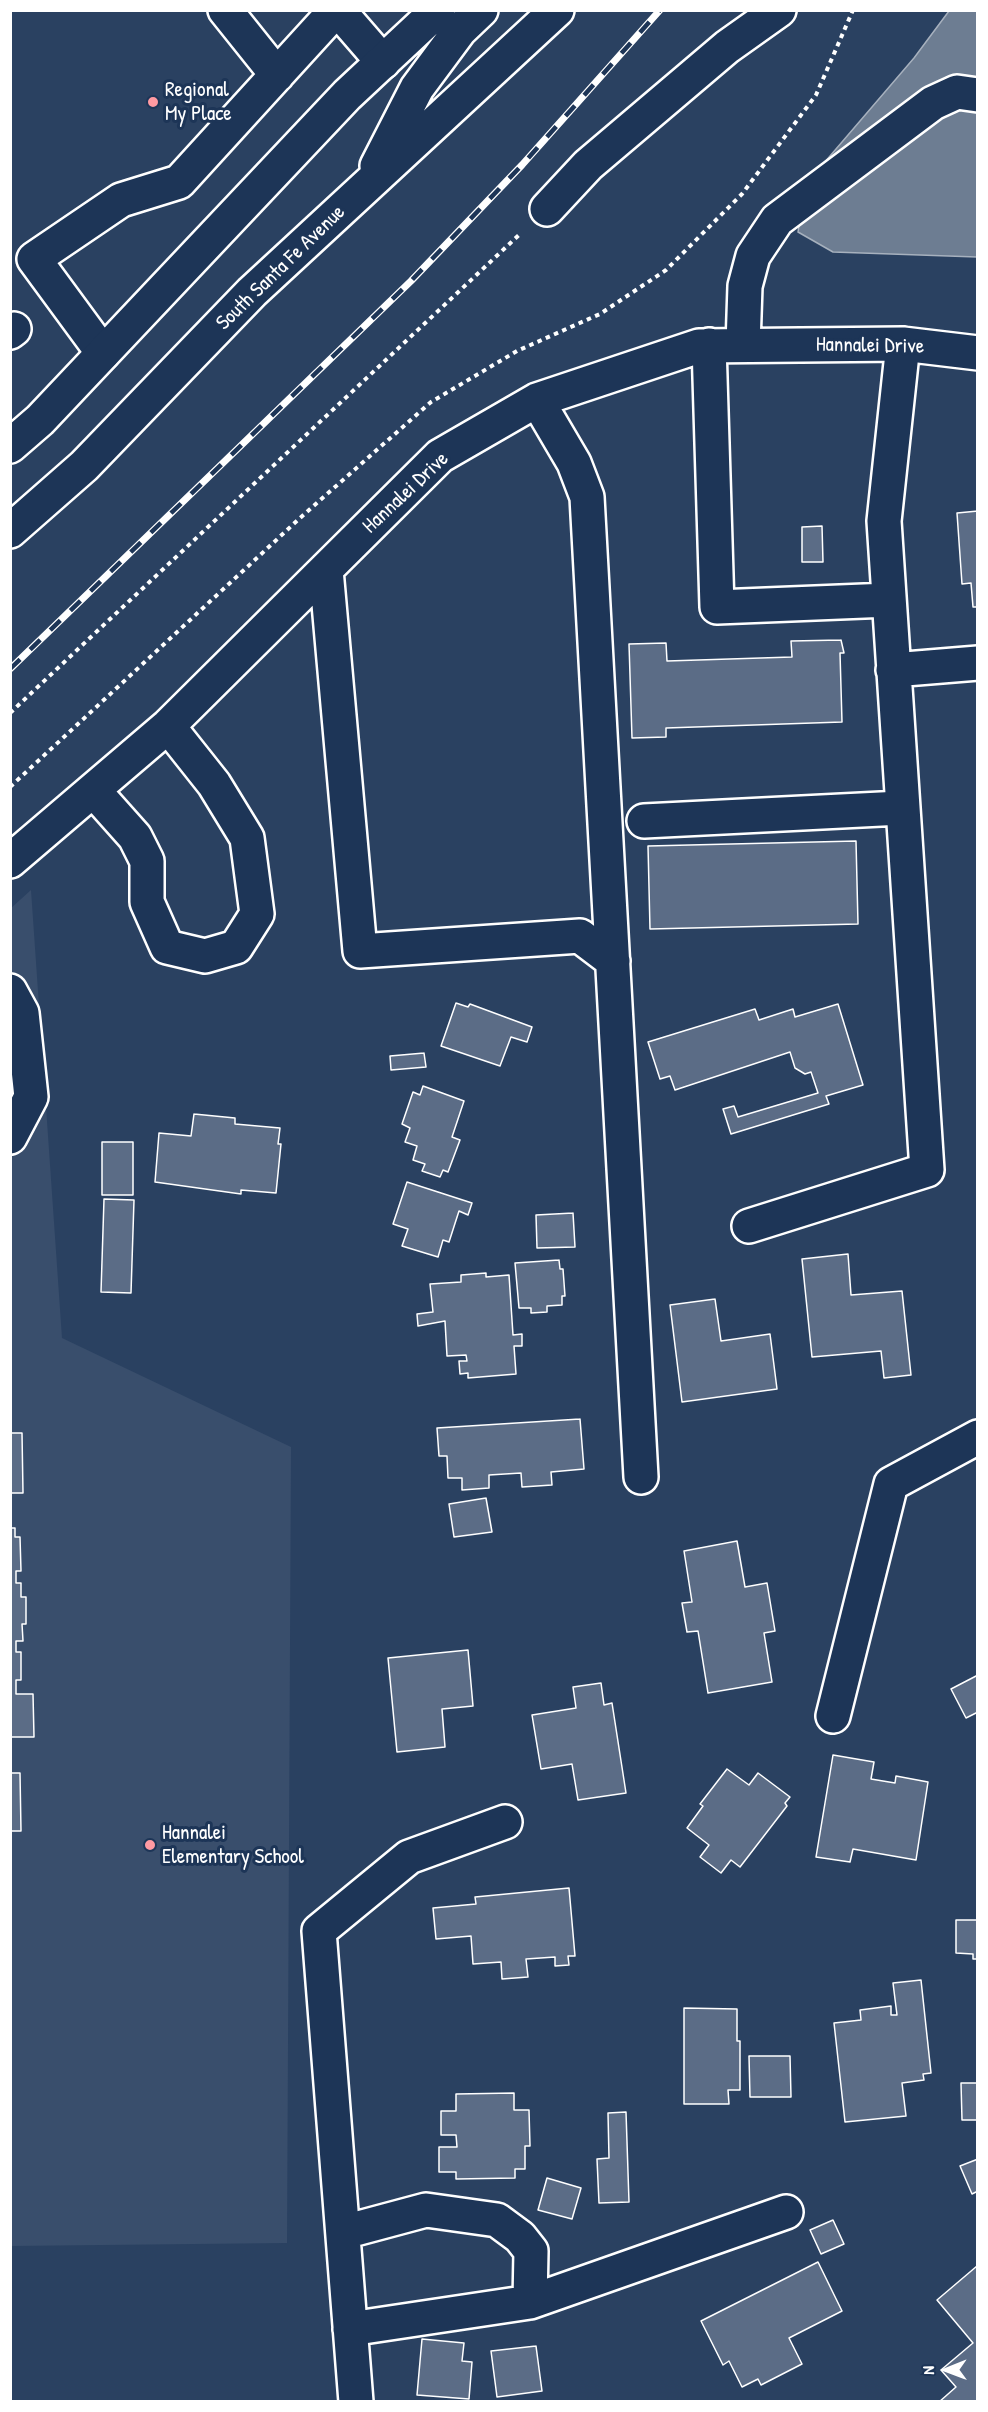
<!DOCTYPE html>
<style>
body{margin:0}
#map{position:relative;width:988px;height:2412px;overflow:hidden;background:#2a4161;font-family:"Patrick Hand",sans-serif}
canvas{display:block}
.frame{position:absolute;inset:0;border:12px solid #fff;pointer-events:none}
.north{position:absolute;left:916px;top:2340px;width:60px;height:60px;-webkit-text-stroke:4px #1d3557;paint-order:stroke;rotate:269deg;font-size:16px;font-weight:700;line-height:24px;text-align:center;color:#fff}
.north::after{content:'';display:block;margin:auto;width:21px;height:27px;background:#fff;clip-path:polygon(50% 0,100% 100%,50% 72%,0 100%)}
</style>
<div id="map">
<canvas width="988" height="2412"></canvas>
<div class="frame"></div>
<div class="north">N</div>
</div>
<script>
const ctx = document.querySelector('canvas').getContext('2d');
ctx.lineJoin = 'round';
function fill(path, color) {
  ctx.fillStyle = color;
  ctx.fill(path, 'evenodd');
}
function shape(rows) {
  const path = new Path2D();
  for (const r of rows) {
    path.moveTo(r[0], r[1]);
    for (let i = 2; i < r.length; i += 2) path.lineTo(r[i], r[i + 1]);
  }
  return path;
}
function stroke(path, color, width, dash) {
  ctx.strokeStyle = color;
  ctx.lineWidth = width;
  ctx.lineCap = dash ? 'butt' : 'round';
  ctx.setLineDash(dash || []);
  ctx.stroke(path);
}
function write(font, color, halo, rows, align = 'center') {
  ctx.font = font + ' "Patrick Hand",sans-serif';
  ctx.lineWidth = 6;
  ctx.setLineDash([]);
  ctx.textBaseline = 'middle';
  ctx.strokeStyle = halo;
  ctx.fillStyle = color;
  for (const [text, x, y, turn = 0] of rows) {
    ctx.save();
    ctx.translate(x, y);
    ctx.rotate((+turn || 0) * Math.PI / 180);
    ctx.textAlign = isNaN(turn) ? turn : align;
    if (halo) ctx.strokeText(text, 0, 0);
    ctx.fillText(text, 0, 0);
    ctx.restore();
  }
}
fill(shape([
 [31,890,62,1338,291,1447,287,2243,11,2246,10,909]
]), '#394e6c');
const water = shape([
 [949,11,977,11,977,257,833,252,798,232,806,184,914,58,949,11]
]);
fill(water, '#6d7d92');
stroke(water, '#a7b1be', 1.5);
const building = shape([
 [978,511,978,607,973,607,971,583,962,584,957,513,978,511],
 [822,526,823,562,802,562,802,527,822,526],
 [841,640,844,653,840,653,842,722,666,728,666,737,632,738,629,644,666,643,667,661,792,657,791,641,841,640],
 [856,841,858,924,650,929,648,846,856,841],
 [456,1003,468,1007,470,1004,532,1027,527,1042,511,1037,500,1066,441,1046,456,1003],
 [838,1004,863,1085,826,1096,829,1104,731,1134,723,1109,734,1106,738,1117,818,1093,811,1072,805,1074,795,1068,790,1052,675,1090,670,1076,660,1079,648,1042,755,1009,759,1020,793,1009,795,1017,838,1004],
 [424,1053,426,1067,391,1070,390,1056,424,1053],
 [423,1086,464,1101,452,1137,460,1140,448,1172,443,1170,440,1177,422,1171,425,1164,413,1160,417,1146,405,1142,410,1128,402,1124,413,1092,420,1095,423,1086],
 [194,1114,235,1118,235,1124,280,1128,278,1144,281,1144,276,1193,241,1190,241,1194,155,1182,159,1133,191,1136,194,1114],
 [102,1142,133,1142,133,1195,102,1195,102,1142],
 [407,1182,472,1203,468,1215,459,1211,449,1242,443,1240,438,1257,402,1246,408,1229,393,1224,407,1182],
 [104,1199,134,1200,131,1293,101,1292,104,1199],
 [573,1213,575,1247,537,1248,536,1215,573,1213],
 [848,1254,851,1295,902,1291,911,1375,884,1378,881,1351,812,1357,802,1259,848,1254],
 [559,1260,560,1269,563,1269,565,1296,562,1296,562,1305,547,1306,547,1312,531,1313,531,1308,519,1308,515,1263,559,1260],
 [486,1273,486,1277,509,1275,513,1335,522,1334,522,1346,514,1346,516,1374,468,1378,468,1373,460,1374,459,1361,467,1361,466,1355,447,1356,445,1321,418,1326,417,1314,433,1312,430,1284,461,1282,461,1275,486,1273],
 [715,1299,721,1341,770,1334,777,1389,682,1402,670,1305,715,1299],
 [580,1419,584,1469,551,1472,552,1485,522,1487,521,1473,489,1475,489,1488,462,1490,462,1478,448,1478,447,1456,439,1456,437,1428,580,1419],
 [10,1433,22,1433,23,1493,10,1493,10,1433],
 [486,1498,492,1532,454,1537,449,1504,486,1498],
 [10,1528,15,1528,15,1537,20,1537,21,1571,16,1571,16,1583,21,1583,21,1597,26,1597,26,1624,22,1624,23,1641,16,1641,16,1652,21,1652,21,1680,16,1680,16,1694,33,1694,34,1737,10,1737,10,1528],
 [737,1541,745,1587,767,1583,775,1631,764,1633,772,1682,708,1693,698,1631,687,1632,682,1603,692,1602,684,1551,737,1541],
 [468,1650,473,1706,442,1709,445,1747,397,1752,388,1658,468,1650],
 [978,1675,978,1712,966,1718,951,1689,978,1675],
 [601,1683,604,1705,612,1703,626,1793,578,1800,572,1764,541,1769,532,1715,576,1708,573,1687,601,1683],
 [833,1755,874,1762,871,1779,895,1783,896,1776,928,1782,916,1860,853,1849,850,1862,816,1857,833,1755],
 [727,1769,749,1785,758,1773,790,1797,785,1803,787,1806,740,1867,731,1860,721,1873,700,1857,709,1845,687,1828,703,1806,700,1804,727,1769],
 [10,1773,20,1773,21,1831,10,1831,10,1773],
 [569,1888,575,1956,568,1956,569,1965,555,1966,555,1957,526,1959,528,1977,502,1979,501,1962,473,1964,471,1936,436,1939,433,1908,476,1904,475,1897,569,1888],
 [956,1920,978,1920,978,1959,973,1959,973,1954,956,1953,956,1920],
 [921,1980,931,2073,923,2074,924,2080,902,2083,906,2116,845,2122,834,2023,861,2020,860,2010,891,2006,891,2015,897,2015,893,1983,921,1980],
 [684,2008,737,2009,737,2041,740,2041,740,2090,728,2090,729,2104,684,2104,684,2008],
 [749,2056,790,2056,791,2097,750,2097,749,2056],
 [961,2083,978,2083,978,2120,962,2120,961,2083],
 [514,2093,514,2110,529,2110,530,2146,525,2146,525,2169,515,2169,515,2178,456,2179,456,2172,439,2172,439,2147,457,2147,456,2135,441,2135,441,2111,456,2111,456,2094,514,2093],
 [626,2112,629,2202,599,2203,597,2159,609,2158,608,2113,626,2112],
 [978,2159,978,2191,972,2194,960,2166,978,2159],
 [547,2178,581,2188,572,2219,538,2210,547,2178],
 [833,2220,844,2244,821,2254,810,2230,833,2220],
 [818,2262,842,2311,789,2338,802,2364,761,2385,758,2379,742,2387,729,2361,723,2365,701,2321,818,2262],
 [977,2266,978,2402,939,2402,956,2387,941,2370,973,2343,937,2300,977,2266],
 [422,2339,464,2343,462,2361,472,2362,469,2399,417,2395,422,2339],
 [536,2346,542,2391,497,2397,491,2351,536,2346]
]);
fill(building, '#5b6c86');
stroke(building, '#fff', 1.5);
const minor = shape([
 [225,10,277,75],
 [338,10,383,62],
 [547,209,588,165,727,47,779,10],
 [10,332,14,329],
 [709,345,717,607,889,600],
 [743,345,745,286,753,256,777,220,933,103,957,92,978,95],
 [103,353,34,259,121,200,179,182,336,10],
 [537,400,574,463,587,497,641,1477],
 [326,570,360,951,580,936,613,961],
 [893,670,978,663],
 [94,791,135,837,147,861,147,902,167,947,205,956,236,947,257,914,247,838,214,784,168,726],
 [644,821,901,808],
 [10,861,168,726,440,456,537,400,699,346,903,344,978,353],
 [10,991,22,1013,31,1097,10,1137],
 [749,1226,927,1170,884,521,903,344],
 [833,1716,891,1484,978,1437],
 [344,2232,426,2210,497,2220,520,2237,531,2251,530,2302],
 [350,2329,530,2302,786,2212],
 [356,2402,319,1931,409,1857,505,1822]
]);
const major = shape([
 [377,166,417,88,460,30,481,10],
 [10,446,40,420,347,95,438,10],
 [10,531,84,466,252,292,557,10]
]);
stroke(minor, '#fff', 38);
stroke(major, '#fff', 38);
stroke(shape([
 [10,713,520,234],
 [10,787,300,518,431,402,517,351,600,314,666,270,742,194,816,95,853,10]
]), '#fff', 4, [4.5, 4.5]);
stroke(minor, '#1d3557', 33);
stroke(major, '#1d3557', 33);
const rail = shape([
 [10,669,411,281,522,165,660,10]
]);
stroke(rail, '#fff', 7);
stroke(rail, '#1d3557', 4.5, [14]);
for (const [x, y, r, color] of [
 [153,102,6,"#ff9aa2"],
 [150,1845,6,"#ff9aa2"]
]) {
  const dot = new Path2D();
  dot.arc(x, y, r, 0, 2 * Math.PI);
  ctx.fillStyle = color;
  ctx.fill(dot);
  stroke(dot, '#1d3557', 2);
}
write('21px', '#fff', '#1d3557', [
 ["Regional",165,90],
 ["My Place",165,114],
 ["Hannalei",162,1833],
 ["Elementary School",162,1857]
], 'left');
write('21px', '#fff', '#1d3557', [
 ["South Santa Fe Avenue",281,268,-44],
 ["Hannalei Drive",870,346,1],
 ["Hannalei Drive",406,493,-43]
]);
</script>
